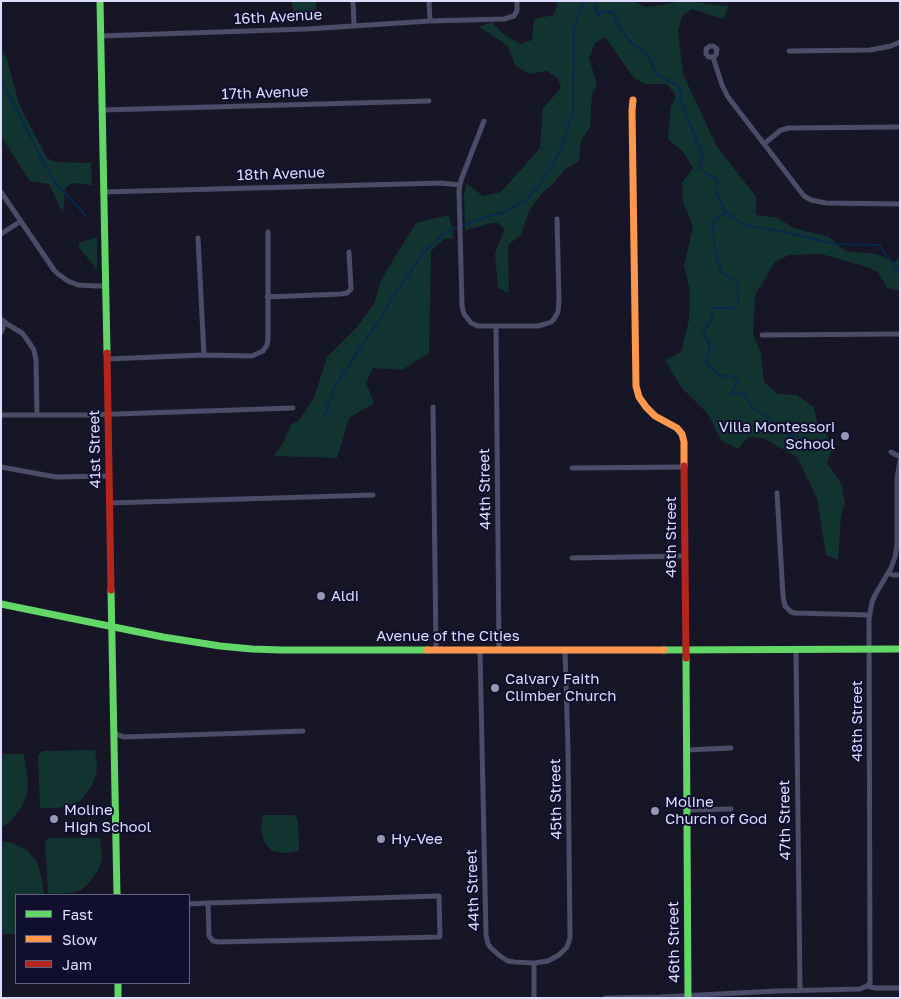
<!DOCTYPE html>
<style>
body{margin:0}
#map{position:relative;width:901px;height:999px;overflow:hidden;background:#161627;font-family:"Golos Text",sans-serif}
canvas{display:block}
.frame{position:absolute;inset:0;border:2px solid #dcddff;pointer-events:none}
.legend{position:absolute;left:15px;top:894px;width:175px;height:90px;box-sizing:border-box;background:#100f2e;border:1px solid #626182;margin:0;padding:6px 9px;list-style:none;font-size:15px;color:#dcddff}
.legend li{display:flex;align-items:center;gap:10px;height:25px}
.legend b{width:25px;border:1px solid #626182}
</style>
<div id="map">
<canvas width="901" height="999"></canvas>
<div class="frame"></div>
<ul class="legend">
<li><b style="height:6px;background:#63d668"></b>Fast</li>
<li><b style="height:6px;background:#ff974d"></b>Slow</li>
<li><b style="height:6px;background:#b3261e"></b>Jam</li>
</ul>
</div>
<script>
const ctx = document.querySelector('canvas').getContext('2d');
ctx.lineJoin = 'round';
function fill(path, color) {
  ctx.fillStyle = color;
  ctx.fill(path, 'evenodd');
}
function shape(rows) {
  const path = new Path2D();
  for (const r of rows) {
    path.moveTo(r[0], r[1]);
    for (let i = 2; i < r.length; i += 2) path.lineTo(r[i], r[i + 1]);
  }
  return path;
}
function stroke(path, color, width, dash) {
  ctx.strokeStyle = color;
  ctx.lineWidth = width;
  ctx.lineCap = dash ? 'butt' : 'round';
  ctx.setLineDash(dash || []);
  ctx.stroke(path);
}
function write(font, color, halo, rows, align = 'center') {
  ctx.font = font + ' "Golos Text",sans-serif';
  ctx.lineWidth = 4;
  ctx.setLineDash([]);
  ctx.textBaseline = 'middle';
  ctx.strokeStyle = halo;
  ctx.fillStyle = color;
  for (const [text, x, y, turn = 0] of rows) {
    ctx.save();
    ctx.translate(x, y);
    ctx.rotate((+turn || 0) * Math.PI / 180);
    ctx.textAlign = isNaN(turn) ? turn : align;
    if (halo) ctx.strokeText(text, 0, 0);
    ctx.fillText(text, 0, 0);
    ctx.restore();
  }
}
fill(shape([
 [292,1,316,1,316,16,296,17,292,7],
 [558,1,633,1,646,7,684,1,729,6,723,19,692,9,682,16,678,31,683,74,716,145,756,197,756,215,778,218,793,228,829,237,845,251,876,254,895,262,900,256,900,291,887,288,878,272,867,267,821,254,789,255,775,262,755,295,753,334,761,353,764,382,778,394,796,395,814,407,817,421,833,446,827,463,842,485,845,504,841,515,838,560,826,555,817,498,797,457,763,438,748,437,738,449,721,440,708,414,681,387,665,360,681,352,689,320,690,290,684,266,693,227,683,201,682,183,693,168,684,153,668,139,671,106,676,96,667,84,645,84,634,78,605,37,595,43,589,58,597,85,592,95,590,127,581,141,579,161,564,170,554,183,542,193,529,211,521,235,508,245,509,293,498,288,495,253,505,229,496,222,465,230,464,194,467,184,483,196,501,192,540,148,543,108,561,88,558,78,547,71,529,74,515,65,508,46,479,27,492,22,502,33,520,44,532,40,534,19,554,15],
 [1,49,6,56,19,104,47,158,55,162,91,163,92,185,72,183,65,188,63,213,49,184,30,181,1,136],
 [449,215,454,238,444,239,431,251,429,353,402,370,373,368,366,383,374,403,349,418,337,458,274,456,284,441,291,425,299,420,314,398,327,357,356,328,374,304,381,280,416,223],
 [97,237,97,270,79,247,79,243],
 [95,750,97,767,96,775,92,785,82,799,75,804,67,807,53,808,40,808,38,755,43,751],
 [1,754,24,754,28,783,27,793,22,806,9,823,1,828],
 [263,815,294,815,298,820,299,851,284,853,272,851,264,842,261,829],
 [50,838,100,838,102,854,101,861,98,871,87,885,81,890,73,892,60,894,48,893,45,842],
 [1,841,13,843,27,850,37,861,42,880,44,895,16,895,16,934,1,934]
]), '#123431');
stroke(shape([
 [597,1,595,8,598,15,606,11,613,13,620,30,631,42,650,58,655,73,680,87,681,102,703,157,699,169,717,180,716,193,726,212,744,225,774,230,836,244,879,245,900,273],
 [1,80,53,180,86,216],
 [725,213,714,219,713,232,716,258,722,272,738,283,738,302,734,308,713,308,711,321,703,333,710,345,707,364,721,376,733,376,737,382,732,393,744,394,752,407,773,421,789,436,801,437],
 [324,417,334,388,364,342,387,309,388,304,425,251,447,231,486,217,501,213,526,200,538,187,550,170,564,142,573,110,574,28,583,1]
]), '#07294d', 2);
stroke(shape([
 [353,1,354,25],
 [429,1,430,21],
 [100,36,307,29,430,21,504,19,514,16,515,14,517,11,517,1],
 [789,51,870,50,891,46,900,42],
 [713,57,709,57,706,54,706,49,710,46,713,46,717,49,716,55,713,57,722,85,728,97,804,196,811,200,826,203,900,204],
 [102,110,429,101],
 [484,121,461,180,459,191,462,306,464,314,471,323,478,326,538,326,545,324,551,322,554,319,558,312,559,299,557,219],
 [765,143,781,130,789,128,900,127],
 [1,192,54,270,58,274,68,281,78,285,98,286,106,286],
 [103,192,441,183,460,185],
 [1,234,21,221],
 [198,238,204,355],
 [267,297,341,294,347,293,351,289,349,252],
 [1,319,7,324,22,333,26,338,34,350,36,360,37,415],
 [496,327,499,650],
 [1,333,5,322],
 [762,335,900,334],
 [107,359,204,355,252,356,263,351,267,345,268,339,268,232],
 [433,407,436,650],
 [1,415,87,415,293,408],
 [891,452,900,457],
 [1,467,56,477,110,476],
 [572,468,684,467],
 [777,493,783,596,785,606,791,612,795,613,870,615],
 [110,503,373,495],
 [572,558,684,556],
 [888,573,893,575,900,575],
 [796,649,800,990],
 [480,650,486,935,488,944,491,948,500,956,508,961,514,962,534,963,548,961,559,955,567,947,570,938,568,749,565,650],
 [114,733,123,737,247,733,303,731],
 [686,750,731,748],
 [687,810,731,809],
 [189,904,208,903,439,896,440,937,219,942,213,941,209,936,208,903],
 [534,963,534,998],
 [867,986,870,983,870,978,869,619,872,602,875,595,891,568,895,557,897,545,897,478,900,461],
 [605,998,660,997,777,991,860,989,867,986,875,988,900,988]
]), '#4a4c68', 5);
stroke(shape([
 [100,1,107,353],
 [111,590,117,895],
 [1,604,163,637,220,646,252,649,281,650,427,650],
 [664,650,900,649],
 [686,658,688,996],
 [118,983,118,998]
]), '#63d668', 7);
stroke(shape([
 [633,100,632,110,636,386,639,397,646,407,655,416,677,428,682,434,684,442,684,466],
 [427,650,664,650]
]), '#ff974d', 7);
stroke(shape([
 [107,353,111,590],
 [684,466,686,658]
]), '#b3261e', 7);
for (const [x, y, r, color] of [
 [845,436,5,"#9797b3"],
 [321,596,5,"#9797b3"],
 [495,688,5,"#9797b3"],
 [655,811,5,"#9797b3"],
 [54,819,5,"#9797b3"],
 [381,839,5,"#9797b3"]
]) {
  const dot = new Path2D();
  dot.arc(x, y, r, 0, 2 * Math.PI);
  ctx.fillStyle = color;
  ctx.fill(dot);
  stroke(dot, '#100f2e', 2);
}
write('15px', '#dcddff', '#100f2e', [
 ["16th Avenue",278,17,-3],
 ["17th Avenue",265,93,-2],
 ["18th Avenue",281,174,-2],
 ["41st Street",95,449,-91],
 ["44th Street",485,489,-91],
 ["46th Street",671,537,-90],
 ["Avenue of the Cities",448,636],
 ["48th Street",857,721,-90],
 ["45th Street",556,799,-91],
 ["47th Street",785,820,-91],
 ["44th Street",473,890,-92],
 ["46th Street",674,942,-91]
]);
write('15px', '#dcddff', '#100f2e', [
 ["Villa Montessori",835,427,"right"],
 ["School",835,444,"right"],
 ["Aldi",331,596],
 ["Calvary Faith",505,679],
 ["Climber Church",505,696],
 ["Moline",665,802],
 ["Church of God",665,819],
 ["Moline",64,810],
 ["High School",64,827],
 ["Hy-Vee",391,839]
], 'left');
</script>
